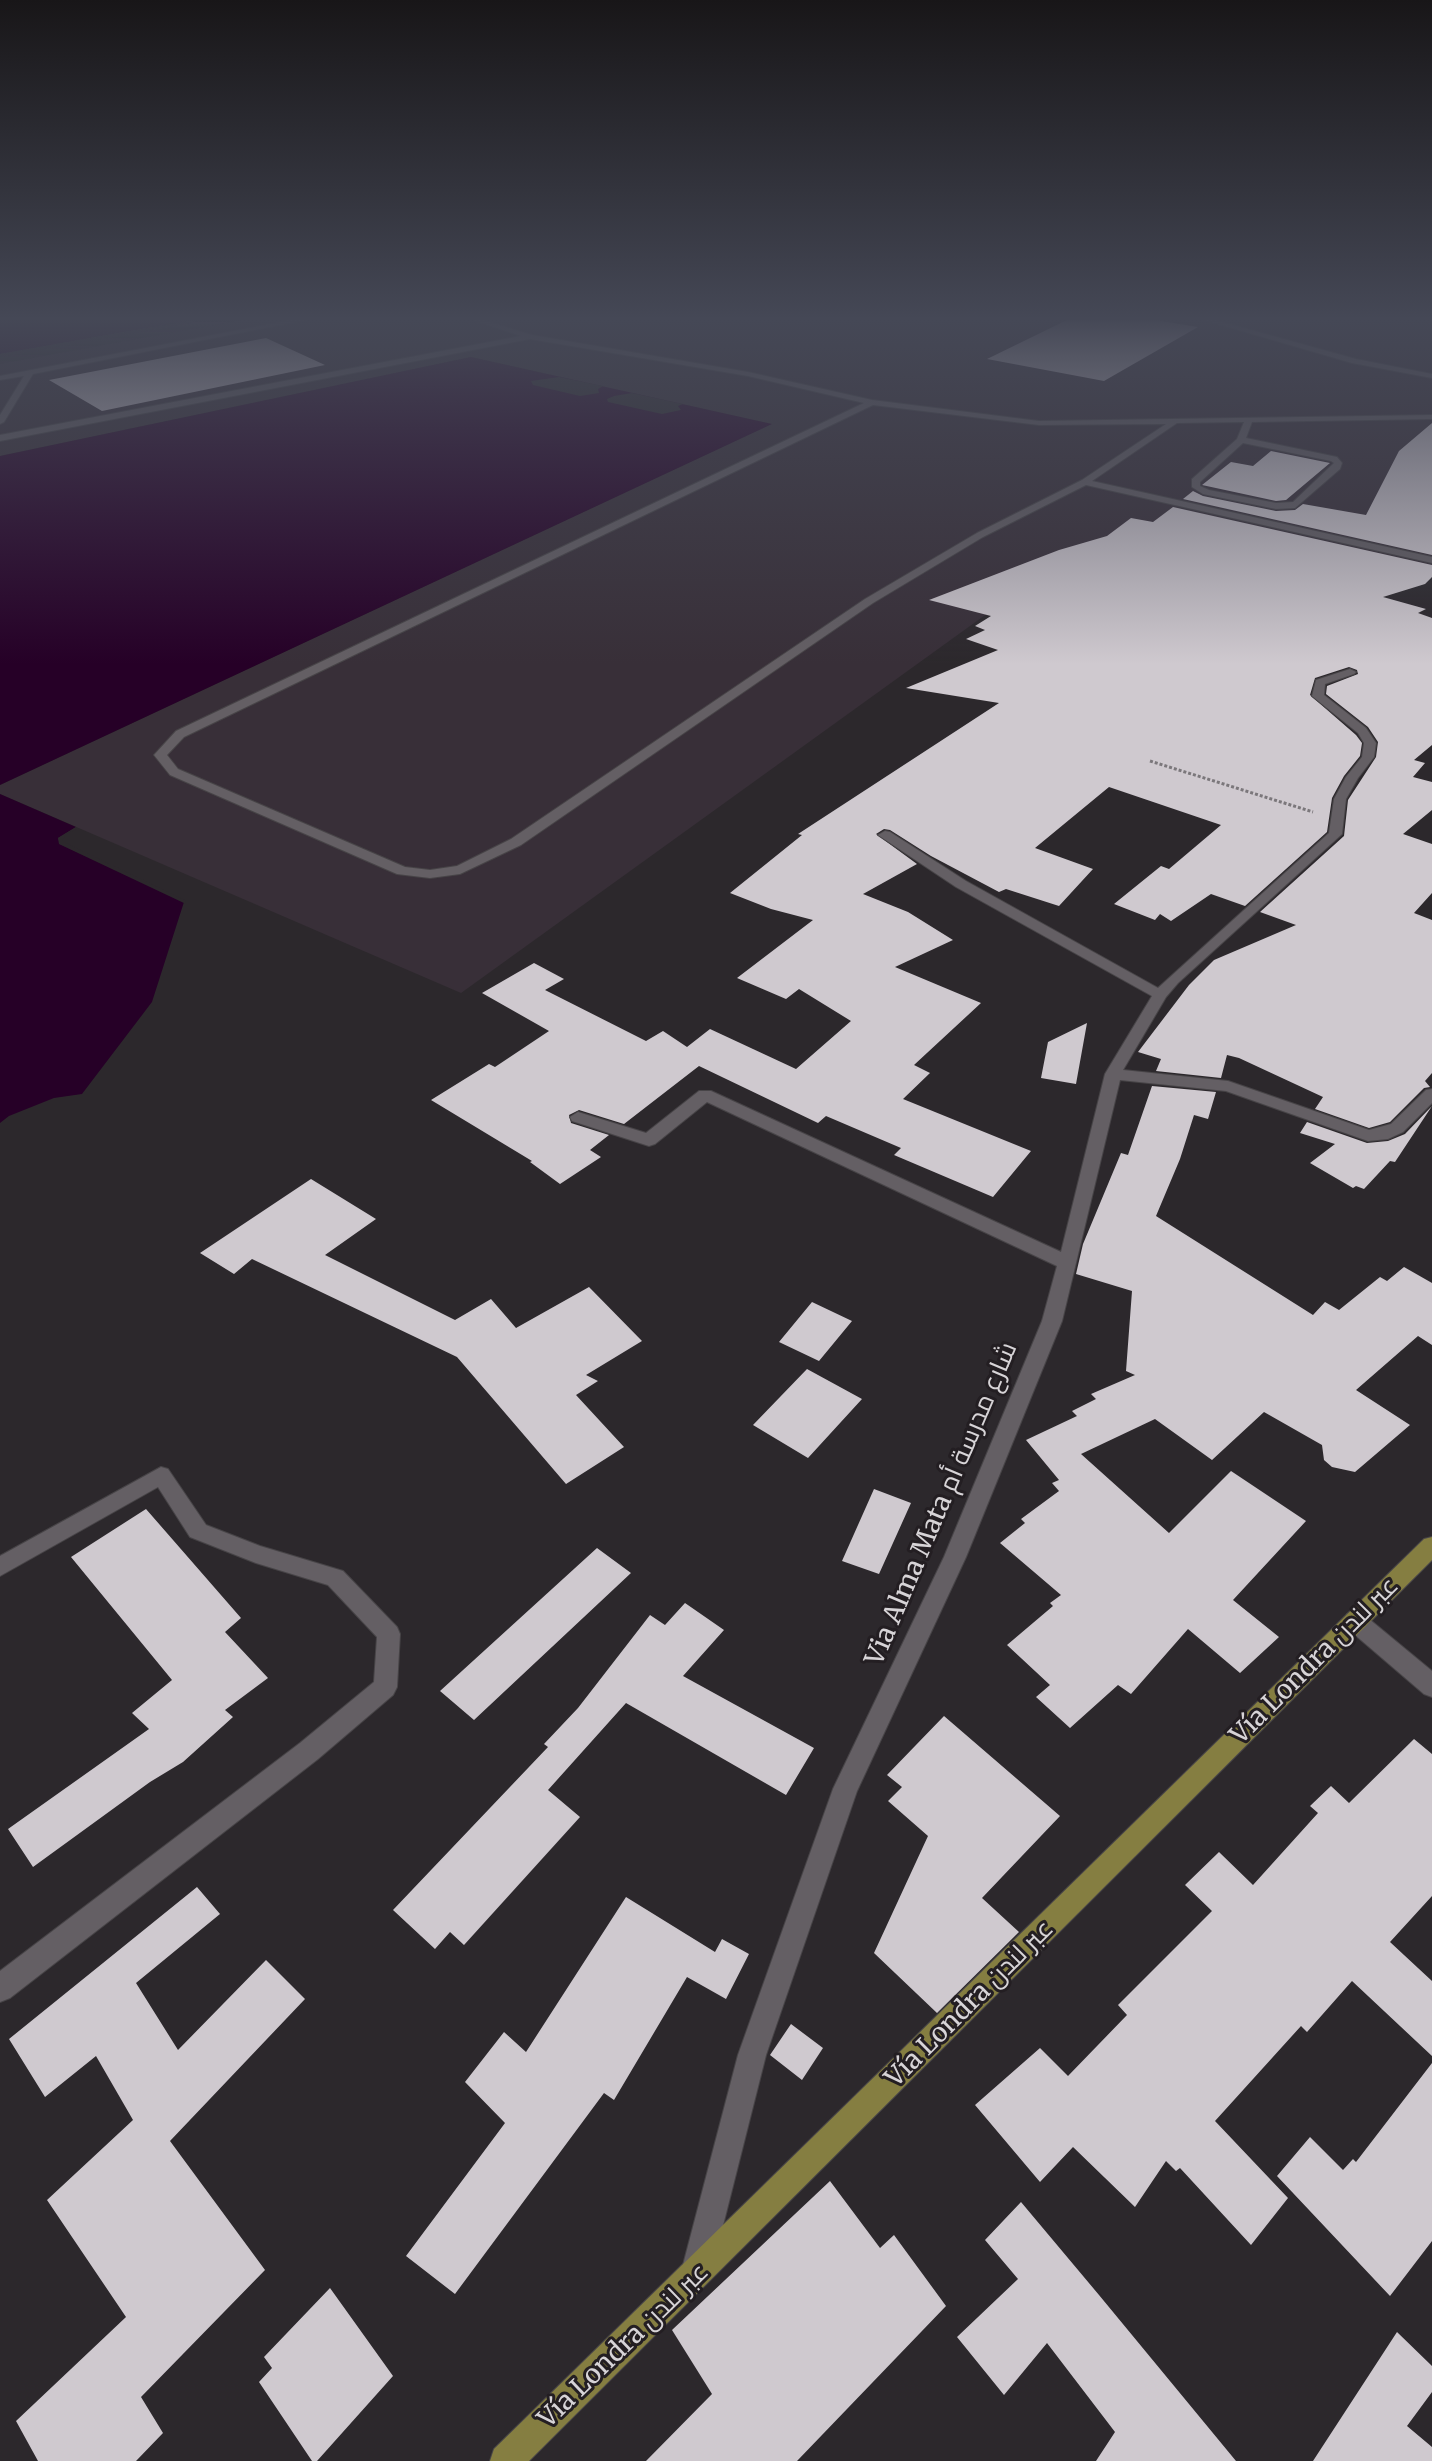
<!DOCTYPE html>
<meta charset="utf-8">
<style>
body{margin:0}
canvas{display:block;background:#2c282c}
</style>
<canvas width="1432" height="2461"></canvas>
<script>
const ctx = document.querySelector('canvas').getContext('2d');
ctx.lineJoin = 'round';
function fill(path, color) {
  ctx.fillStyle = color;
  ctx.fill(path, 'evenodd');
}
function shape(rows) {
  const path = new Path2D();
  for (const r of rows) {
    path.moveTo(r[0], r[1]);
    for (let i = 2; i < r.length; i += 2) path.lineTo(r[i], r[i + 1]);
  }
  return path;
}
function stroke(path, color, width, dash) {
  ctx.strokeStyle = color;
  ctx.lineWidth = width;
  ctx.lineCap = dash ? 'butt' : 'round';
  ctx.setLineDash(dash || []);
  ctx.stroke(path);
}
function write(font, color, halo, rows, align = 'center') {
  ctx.font = font + ' Merriweather,Cairo,serif';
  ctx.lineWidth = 6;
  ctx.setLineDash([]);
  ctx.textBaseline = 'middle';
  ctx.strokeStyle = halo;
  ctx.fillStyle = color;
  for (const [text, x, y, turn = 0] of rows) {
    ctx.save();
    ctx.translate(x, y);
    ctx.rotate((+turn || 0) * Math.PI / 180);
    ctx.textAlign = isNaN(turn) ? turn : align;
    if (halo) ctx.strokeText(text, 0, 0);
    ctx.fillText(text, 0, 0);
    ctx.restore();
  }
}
fill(shape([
 [242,320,1432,320,1432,573,1024,587,461,993,0,794,0,785,771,424,471,357,0,456,0,364]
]), '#382f38');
fill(shape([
 [0,320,191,320,0,354],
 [471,357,772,424,0,785,0,456],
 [0,794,76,827,58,838,60,844,184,902,152,1002,82,1094,54,1098,9,1116,0,1123]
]), '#260027');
fill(shape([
 [194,320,191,323,0,357,0,354],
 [559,377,603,386,598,389,599,393,580,396,533,385,531,381],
 [632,393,683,404,678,406,681,410,662,414,608,402,607,399,614,396],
 [76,827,78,829,66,834,62,841,185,900,186,904,59,844,58,838]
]), '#2c282c');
fill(shape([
 [1067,320,1155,320,1198,327,1104,381,987,359],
 [266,338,325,365,102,411,49,380],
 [1432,423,1432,555,1183,499,1193,491,1203,496,1276,511,1295,510,1303,504,1366,515,1399,451],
 [1271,451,1330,463,1286,500,1276,501,1202,485,1231,462,1253,466],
 [1173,507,1432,565,1432,577,1425,584,1383,597,1426,609,1418,613,1432,618,1432,745,1414,760,1425,763,1413,777,1432,782,1432,810,1403,834,1432,844,1432,893,1414,913,1432,920,1432,1073,1425,1081,1430,1087,1424,1088,1390,1122,1369,1128,1315,1109,1323,1097,1239,1058,1227,1055,1221,1078,1156,1071,1161,1059,1138,1052,1189,985,1214,960,1296,925,1260,912,1344,836,1348,800,1376,757,1378,742,1368,727,1326,694,1327,686,1358,674,1357,670,1349,667,1315,678,1310,695,1356,735,1362,743,1360,756,1344,776,1332,798,1327,832,1245,906,1211,894,1171,921,1160,914,1155,920,1114,904,1161,866,1169,869,1221,825,1109,787,1035,848,1093,869,1059,906,1006,889,999,892,931,856,890,830,884,829,876,834,917,864,863,894,908,912,953,940,895,967,981,1003,914,1065,930,1073,903,1099,1031,1151,993,1197,894,1155,901,1148,826,1116,818,1123,699,1066,624,1124,579,1110,569,1115,571,1123,609,1135,590,1150,601,1157,560,1184,530,1162,532,1161,431,1100,489,1064,495,1067,549,1031,482,993,534,963,564,979,545,990,646,1041,663,1031,687,1047,710,1029,796,1069,851,1021,799,989,786,999,737,978,813,920,771,909,730,893,802,835,798,834,999,703,906,688,998,650,966,639,985,630,975,626,991,616,929,600,1059,550,1107,536,1131,518,1153,522],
 [1087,1023,1076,1084,1041,1078,1048,1042],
 [1152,1086,1216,1092,1208,1119,1194,1115,1180,1159,1156,1216,1313,1315,1325,1302,1339,1310,1380,1277,1387,1281,1404,1267,1432,1283,1432,1345,1418,1336,1356,1390,1410,1425,1355,1472,1332,1467,1324,1460,1322,1445,1264,1412,1212,1460,1155,1419,1081,1454,1169,1533,1231,1471,1306,1521,1233,1600,1279,1637,1240,1673,1188,1629,1131,1694,1118,1685,1070,1728,1036,1697,1050,1685,1007,1645,1053,1606,1050,1603,1061,1595,1000,1543,1025,1523,1021,1519,1059,1491,1052,1483,1059,1480,1026,1440,1077,1416,1072,1411,1096,1399,1091,1394,1135,1375,1126,1371,1132,1291,1076,1274,1083,1244,1121,1153,1128,1155],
 [1432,1106,1395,1162,1390,1161,1364,1189,1356,1186,1353,1188,1310,1163,1335,1144,1300,1133,1307,1122,1367,1143,1388,1141,1405,1134],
 [311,1179,376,1219,325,1255,455,1320,491,1299,516,1328,589,1287,642,1341,586,1375,598,1381,576,1395,624,1447,566,1484,457,1357,252,1259,234,1274,200,1253],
 [812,1302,852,1321,819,1361,779,1342],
 [807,1369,862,1399,808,1458,753,1425],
 [874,1489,911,1503,879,1574,842,1561],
 [146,1509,241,1618,225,1632,268,1678,225,1710,233,1717,183,1762,150,1782,33,1867,8,1829,149,1729,132,1713,172,1680,71,1557],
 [597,1548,631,1573,474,1720,440,1691],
 [685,1603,724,1630,683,1676,814,1748,786,1795,626,1703,548,1790,580,1817,464,1945,450,1932,435,1949,393,1910,548,1747,544,1744,578,1708,650,1615,665,1625],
 [944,1716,1060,1816,982,1898,1019,1932,937,2013,874,1953,928,1836,888,1801,902,1787,887,1775],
 [1414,1739,1432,1754,1432,1896,1390,1942,1432,1981,1432,2056,1352,1981,1307,2032,1301,2026,1215,2121,1288,2198,1251,2245,1180,2168,1176,2171,1166,2161,1135,2207,1073,2147,1040,2182,975,2105,1040,2048,1068,2076,1127,2015,1118,2005,1212,1911,1185,1885,1219,1852,1253,1885,1318,1813,1310,1806,1331,1786,1349,1803],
 [197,1887,220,1914,136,1983,178,2050,266,1960,305,1999,170,2141,265,2270,141,2397,163,2433,136,2461,38,2461,16,2421,126,2317,47,2200,133,2120,96,2056,45,2097,9,2039],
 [626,1897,715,1952,722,1939,749,1954,726,1999,687,1977,614,2100,604,2093,455,2294,406,2256,505,2123,465,2082,504,2032,526,2052],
 [791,2024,823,2048,802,2080,770,2055],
 [1432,2063,1432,2241,1390,2296,1277,2176,1310,2137,1343,2170,1353,2159,1356,2162],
 [830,2181,880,2248,894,2235,946,2306,797,2461,646,2461,712,2394,672,2330],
 [1021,2202,1099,2295,1236,2461,1096,2461,1115,2432,1047,2343,1004,2395,957,2337,1018,2279,985,2240],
 [330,2288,393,2376,317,2461,312,2461,259,2382,272,2368,264,2357],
 [1397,2332,1432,2366,1432,2392,1407,2426,1432,2447,1432,2461,1313,2461]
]), '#cfc9cf');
const minor = shape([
 [291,320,305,320,33,374,4,422,0,424,0,415,24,376,0,380,0,376,291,320],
 [473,320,483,320,532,335,748,372,872,400,1039,421,1432,415,1432,419,1252,422,1246,438,1337,457,1342,463,1340,469,1295,508,1276,509,1203,494,1192,487,1192,479,1237,439,1244,422,1177,423,1092,481,1432,557,1432,563,1086,485,983,537,873,603,521,845,460,874,430,878,397,874,170,775,154,755,176,731,864,403,748,376,530,339,0,441,0,435,521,336,473,320],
 [873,405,1039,425,1166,424,1082,480,977,533,865,599,511,839,457,866,430,870,405,867,178,769,167,755,184,737,873,405],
 [1243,443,1331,461,1334,463,1293,502,1276,503,1209,490,1200,486,1200,482,1243,443],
 [1204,320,1215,320,1356,359,1432,374,1432,378,1352,363,1204,320],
 [1350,669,1356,672,1354,674,1325,684,1324,695,1366,728,1376,743,1374,757,1358,778,1346,799,1342,834,1178,983,1166,997,1123,1070,1228,1081,1369,1130,1391,1124,1426,1090,1432,1089,1432,1103,1403,1132,1388,1139,1368,1141,1226,1091,1120,1080,1062,1321,966,1557,857,1791,766,2055,713,2265,709,2276,698,2280,687,2276,683,2265,738,2055,833,1789,944,1557,1042,1321,1057,1266,707,1102,655,1144,649,1146,572,1121,570,1117,578,1112,646,1133,699,1091,711,1091,1061,1252,1105,1074,1152,996,956,887,878,835,885,831,890,832,966,881,1158,988,1329,833,1334,799,1346,777,1362,757,1364,743,1358,733,1312,696,1316,680,1350,669],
 [161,1467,168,1469,206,1525,260,1546,343,1571,397,1627,400,1634,397,1687,393,1695,318,1759,10,1998,0,2002,0,1971,300,1743,374,1682,377,1637,328,1585,256,1563,190,1537,158,1487,0,1576,0,1556,161,1467],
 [1355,1611,1363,1614,1432,1671,1432,1697,1424,1694,1347,1628,1344,1621,1347,1614,1355,1611]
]);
const major = shape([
 [1432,1537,1432,1560,529,2461,490,2461,494,2449,1424,1539,1432,1537]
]);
stroke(minor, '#474447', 2);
stroke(major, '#474447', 2);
stroke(shape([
 [1150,761,1313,812]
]), '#7b777b', 3, [3, 2]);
fill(minor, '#645f64');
fill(major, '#857e41');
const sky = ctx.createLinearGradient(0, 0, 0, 664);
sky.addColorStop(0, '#181618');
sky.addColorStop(0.48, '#454856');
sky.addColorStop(1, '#45485600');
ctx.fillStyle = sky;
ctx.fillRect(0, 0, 1432, 664);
write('26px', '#d7d4d7', '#231e22', [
 ["Via Alma Mata شارع مدرسة أم",942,1504,-67],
 ["Vía Londra عبر لندن",1315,1661,-45],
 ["Vía Londra عبر لندن",970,2004,-45],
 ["Vía Londra عبر لندن",624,2346,-44]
]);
</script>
